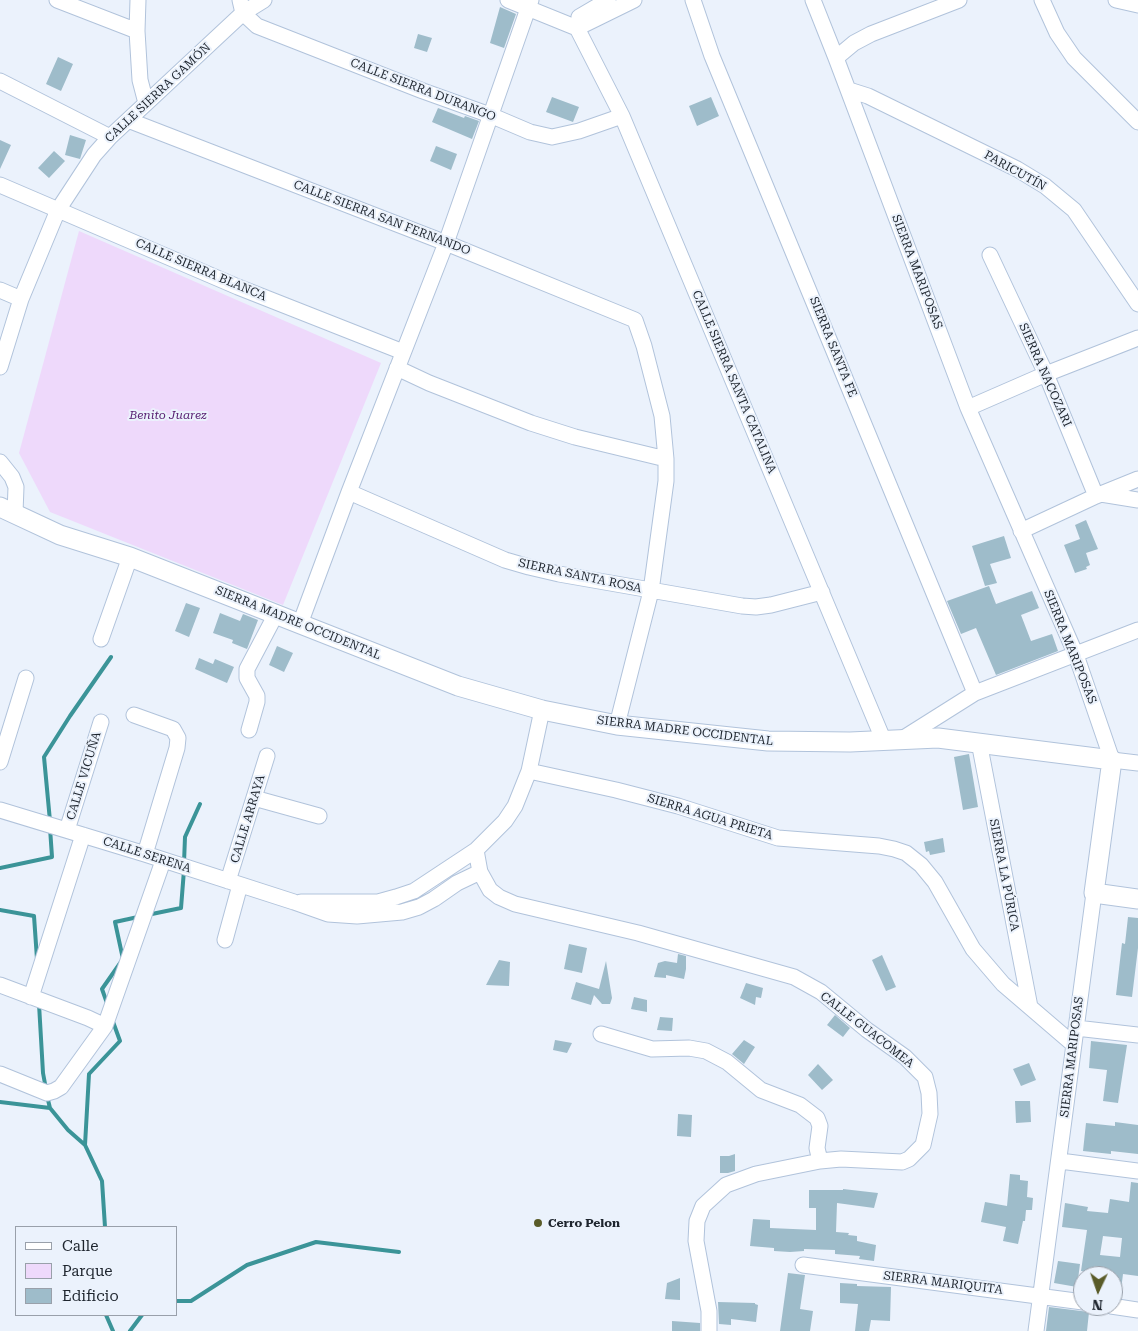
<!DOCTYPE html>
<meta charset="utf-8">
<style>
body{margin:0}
#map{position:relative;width:1138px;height:1331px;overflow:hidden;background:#ebf2fc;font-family:"Roboto Serif",serif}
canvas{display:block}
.legend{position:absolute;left:15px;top:1226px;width:162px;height:90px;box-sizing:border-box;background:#ebf2fc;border:1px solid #99a0aa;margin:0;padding:6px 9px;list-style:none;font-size:15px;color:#1e252e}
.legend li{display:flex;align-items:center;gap:10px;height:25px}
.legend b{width:25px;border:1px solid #99a0aa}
.north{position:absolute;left:1073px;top:1266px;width:50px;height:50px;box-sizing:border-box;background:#ebf2fc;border:1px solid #99a0aa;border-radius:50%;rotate:183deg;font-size:14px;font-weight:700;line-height:20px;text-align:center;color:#1e252e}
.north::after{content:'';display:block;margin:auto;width:18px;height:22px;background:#595b28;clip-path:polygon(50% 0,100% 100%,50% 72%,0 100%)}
</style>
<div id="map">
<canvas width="1138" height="1331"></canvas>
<ul class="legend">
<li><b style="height:6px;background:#fff"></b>Calle</li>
<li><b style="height:14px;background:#eed9fb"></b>Parque</li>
<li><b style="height:14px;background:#9ebcca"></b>Edificio</li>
</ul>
<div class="north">N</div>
</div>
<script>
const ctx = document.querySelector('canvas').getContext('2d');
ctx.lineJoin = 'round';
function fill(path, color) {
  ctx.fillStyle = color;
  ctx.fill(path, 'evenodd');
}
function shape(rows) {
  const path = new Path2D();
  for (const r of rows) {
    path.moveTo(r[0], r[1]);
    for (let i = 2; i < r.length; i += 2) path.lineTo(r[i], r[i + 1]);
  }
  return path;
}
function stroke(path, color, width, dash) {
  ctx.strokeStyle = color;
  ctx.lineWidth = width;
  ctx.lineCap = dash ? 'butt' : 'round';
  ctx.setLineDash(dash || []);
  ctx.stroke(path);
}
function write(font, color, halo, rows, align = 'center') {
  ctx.font = font + ' "Roboto Serif",serif';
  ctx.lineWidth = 4;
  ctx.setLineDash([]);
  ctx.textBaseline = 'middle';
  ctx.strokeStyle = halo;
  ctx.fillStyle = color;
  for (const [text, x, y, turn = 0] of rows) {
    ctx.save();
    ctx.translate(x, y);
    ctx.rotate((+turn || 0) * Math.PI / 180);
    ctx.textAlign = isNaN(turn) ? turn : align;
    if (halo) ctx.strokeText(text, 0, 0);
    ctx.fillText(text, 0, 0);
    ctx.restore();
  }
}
fill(shape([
 [79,231,381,363,283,605,50,512,19,453]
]), '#eed9fb');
stroke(shape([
 [50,821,44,757,70,716,111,657],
 [184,863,185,837,200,804],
 [0,868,52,857,50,828],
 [0,910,34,916,37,959],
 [147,915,181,908,184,870],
 [39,1004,43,1073,46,1089],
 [108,1006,102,989,123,959,115,922,138,917],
 [47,1096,50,1108,68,1130,85,1145,102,1181,105,1227],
 [0,1102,50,1108],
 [85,1145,89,1074,120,1041,112,1019],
 [176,1301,191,1301,247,1265,316,1242,399,1252],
 [106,1315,113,1331],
 [130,1331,142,1315]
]), '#3b9498', 4);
fill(shape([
 [500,7,516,14,504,48,490,43],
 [418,34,432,38,427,52,414,48],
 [58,57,73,64,61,91,46,84],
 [552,97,579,107,573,122,546,112],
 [711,97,719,116,697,126,689,106],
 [438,108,464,118,465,116,479,121,472,139,432,122],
 [70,135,86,140,80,159,65,155],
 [0,140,11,145,0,169],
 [436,146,457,154,451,170,430,161],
 [54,151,65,161,49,178,38,168],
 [1086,520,1098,549,1086,553,1090,565,1086,567,1087,569,1075,573,1064,545,1080,539,1075,525],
 [1004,536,1011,558,990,564,997,583,985,586,972,546],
 [989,586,996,604,1032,591,1039,608,1021,615,1031,641,1052,634,1058,651,996,675,976,628,961,634,947,601],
 [186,603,200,608,189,637,175,631],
 [220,613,240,621,243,614,258,620,247,649,232,643,233,640,213,633],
 [277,646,293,653,284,672,269,665],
 [199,658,213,664,215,659,234,667,227,683,195,669],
 [969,754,978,807,963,810,954,757],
 [943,838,945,852,930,855,929,851,926,852,924,842],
 [1128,917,1138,918,1138,948,1132,997,1116,995,1122,943,1125,944],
 [569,944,587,948,582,973,564,969],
 [678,954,686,956,686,969,684,979,666,975,666,978,654,977,658,963,665,961,677,963],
 [882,955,896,987,886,991,872,960],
 [499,960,510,962,509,986,486,985],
 [606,961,612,998,610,1004,602,1004,594,995,591,1005,571,999,576,982,599,989],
 [746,983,763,988,761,998,756,997,755,1005,740,998],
 [634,997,647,1000,647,1012,631,1009],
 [835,1015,850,1028,843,1037,827,1025],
 [660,1017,673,1018,672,1031,657,1030],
 [555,1040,572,1043,567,1053,553,1050],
 [744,1040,755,1047,744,1064,732,1054],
 [1091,1041,1127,1045,1118,1103,1103,1101,1107,1070,1089,1068],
 [1029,1063,1036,1080,1021,1086,1013,1069],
 [818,1064,833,1080,822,1090,808,1075],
 [1015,1101,1030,1101,1031,1122,1016,1123],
 [678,1114,692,1115,691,1137,677,1136],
 [1115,1122,1138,1125,1138,1154,1111,1151,1111,1154,1083,1151,1086,1123,1115,1126],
 [735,1154,735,1171,728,1173,720,1173,720,1156,729,1156],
 [1010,1174,1020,1175,1020,1180,1028,1181,1027,1197,1033,1198,1032,1210,1026,1210,1025,1221,1023,1221,1018,1244,1003,1241,1006,1227,981,1222,985,1202,1007,1206],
 [1131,1182,1138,1183,1138,1276,1123,1274,1120,1298,1113,1297,1113,1276,1098,1276,1099,1273,1081,1271,1087,1230,1062,1227,1065,1203,1088,1207,1087,1211,1108,1213,1110,1199,1129,1202],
 [1103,1236,1122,1238,1120,1257,1100,1255],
 [843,1189,878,1193,874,1208,837,1203,836,1232,849,1233,848,1235,857,1236,857,1241,876,1245,874,1261,859,1259,860,1256,835,1254,835,1250,804,1249,804,1251,790,1252,774,1251,774,1248,750,1246,753,1219,770,1220,770,1228,816,1230,816,1208,809,1208,809,1190,843,1190],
 [1058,1261,1080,1264,1077,1287,1054,1283],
 [788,1273,805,1275,800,1309,813,1311,810,1331,780,1331],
 [680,1278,680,1300,665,1299,667,1283],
 [840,1283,857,1284,857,1286,891,1287,890,1321,871,1320,869,1331,855,1331,858,1304,840,1303],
 [718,1302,755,1303,755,1304,758,1305,756,1322,731,1319,731,1325,719,1324],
 [1049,1307,1089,1312,1087,1331,1046,1331],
 [672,1321,700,1323,700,1331,672,1331]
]), '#9ebcca');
const minor = shape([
 [57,0,137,31],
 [138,0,137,31,140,80,146,103],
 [240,0,243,13,257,26,423,91,490,115,530,132,552,137,579,131,622,116],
 [508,0,577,28],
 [693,0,712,56,975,693],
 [813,0,836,58,968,408,1076,655,1112,760,1138,763],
 [1042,0,1057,33,1074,58,1138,122],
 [1116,0,1138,5],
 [579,17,608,0],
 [577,28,622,116,883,739],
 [577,28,634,0],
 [836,58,854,43,871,34,959,0],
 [0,81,110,137],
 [849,90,868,96,1017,169,1045,186,1074,210,1138,304],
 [128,120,446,243,635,320,644,346,662,416,666,459,666,481,651,591,617,725],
 [0,185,238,287,403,352],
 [990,255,1046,374,1096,496],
 [0,290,21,299],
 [0,367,21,299,58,210,94,155,110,137,243,13,264,0],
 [397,368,429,383,531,423,575,437,666,459],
 [968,408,1046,374,1138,338],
 [0,462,12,477,16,487,15,513],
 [349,492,505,560,529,567,559,574,742,606,756,607,771,605,822,592],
 [1101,494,1138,500],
 [1021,531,1096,496,1138,479],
 [300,624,349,492,446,243,531,0],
 [101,639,130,557],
 [134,715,173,729,178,738,177,748,145,854],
 [249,730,257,702,257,696,247,678,247,669,276,614],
 [902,739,975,693,1138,630],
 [979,742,1030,1007],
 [0,762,26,678],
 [529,771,616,790,678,806,778,838,879,846,894,849,906,853,921,865,935,882,973,949,1003,984,1073,1044],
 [254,798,319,816],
 [0,810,145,854,294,902,328,914,357,916,402,912,419,907,434,899,457,883,480,872],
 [67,830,101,722],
 [476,850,480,872,490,890,499,897,515,904,638,933,794,977,821,992,867,1030,905,1057,925,1077,929,1093,930,1114,923,1145,909,1159,902,1162,841,1159,820,1161,756,1174,726,1185,703,1206,697,1221,696,1241,709,1311,709,1331],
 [228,881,267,756],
 [301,902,378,902,396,897,414,891,476,850,505,821,515,806,529,771,542,710],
 [225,940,240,885],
 [0,985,88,1018,105,1026],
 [31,997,83,835],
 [1076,1028,1138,1035],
 [601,1034,652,1049,689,1048,706,1051,727,1062,761,1090,800,1105,817,1118,820,1126,817,1148,820,1161],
 [0,1074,47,1093,54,1091,61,1087,105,1026,163,861],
 [1060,1161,1138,1171],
 [803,1265,1083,1302],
 [1111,1306,1138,1310],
 [1036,1331,1094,893]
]);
const tertiary = shape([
 [0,507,60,535,130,557,458,686,542,710,617,725,768,741,850,742,938,738,1112,760,1094,893,1138,899]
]);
stroke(minor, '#b1c3db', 17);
stroke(tertiary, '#b1c3db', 21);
stroke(minor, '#fff', 15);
stroke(tertiary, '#fff', 19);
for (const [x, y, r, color] of [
 [538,1223,5,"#595b28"]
]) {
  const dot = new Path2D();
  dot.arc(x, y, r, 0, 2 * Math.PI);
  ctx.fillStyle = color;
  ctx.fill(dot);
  stroke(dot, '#ebf2fc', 2);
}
write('12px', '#1e252e', '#ebf2fc', [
 ["CALLE SIERRA DURANGO",423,90,21],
 ["CALLE SIERRA GAMÓN",158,93,-43],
 ["PARICUTÍN",1015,171,29],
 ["CALLE SIERRA SAN FERNANDO",382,218,21],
 ["CALLE SIERRA BLANCA",201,270,23],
 ["SIERRA MARIPOSAS",917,272,69],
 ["SIERRA SANTA FE",833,347,68],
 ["SIERRA NACOZARI",1045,375,66],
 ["CALLE SIERRA SANTA CATALINA",734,382,67],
 ["SIERRA SANTA ROSA",580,576,12],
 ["SIERRA MADRE OCCIDENTAL",298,623,22],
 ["SIERRA MARIPOSAS",1070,647,68],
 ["SIERRA MADRE OCCIDENTAL",685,731,7],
 ["CALLE VICUÑA",84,776,-73],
 ["SIERRA AGUA PRIETA",710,817,17],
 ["CALLE ARRAYA",248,819,-73],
 ["CALLE SERENA",147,855,18],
 ["SIERRA LA PÚRICA",1004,875,79],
 ["CALLE GUACOMEA",867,1030,38],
 ["SIERRA MARIPOSAS",1072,1057,-83],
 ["SIERRA MARIQUITA",943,1283,7]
]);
write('italic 12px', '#5a2374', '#ebf2fc', [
 ["Benito Juarez",168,415]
]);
write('bold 12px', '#1e252e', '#ebf2fc', [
 ["Cerro Pelon",548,1223]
], 'left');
</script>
